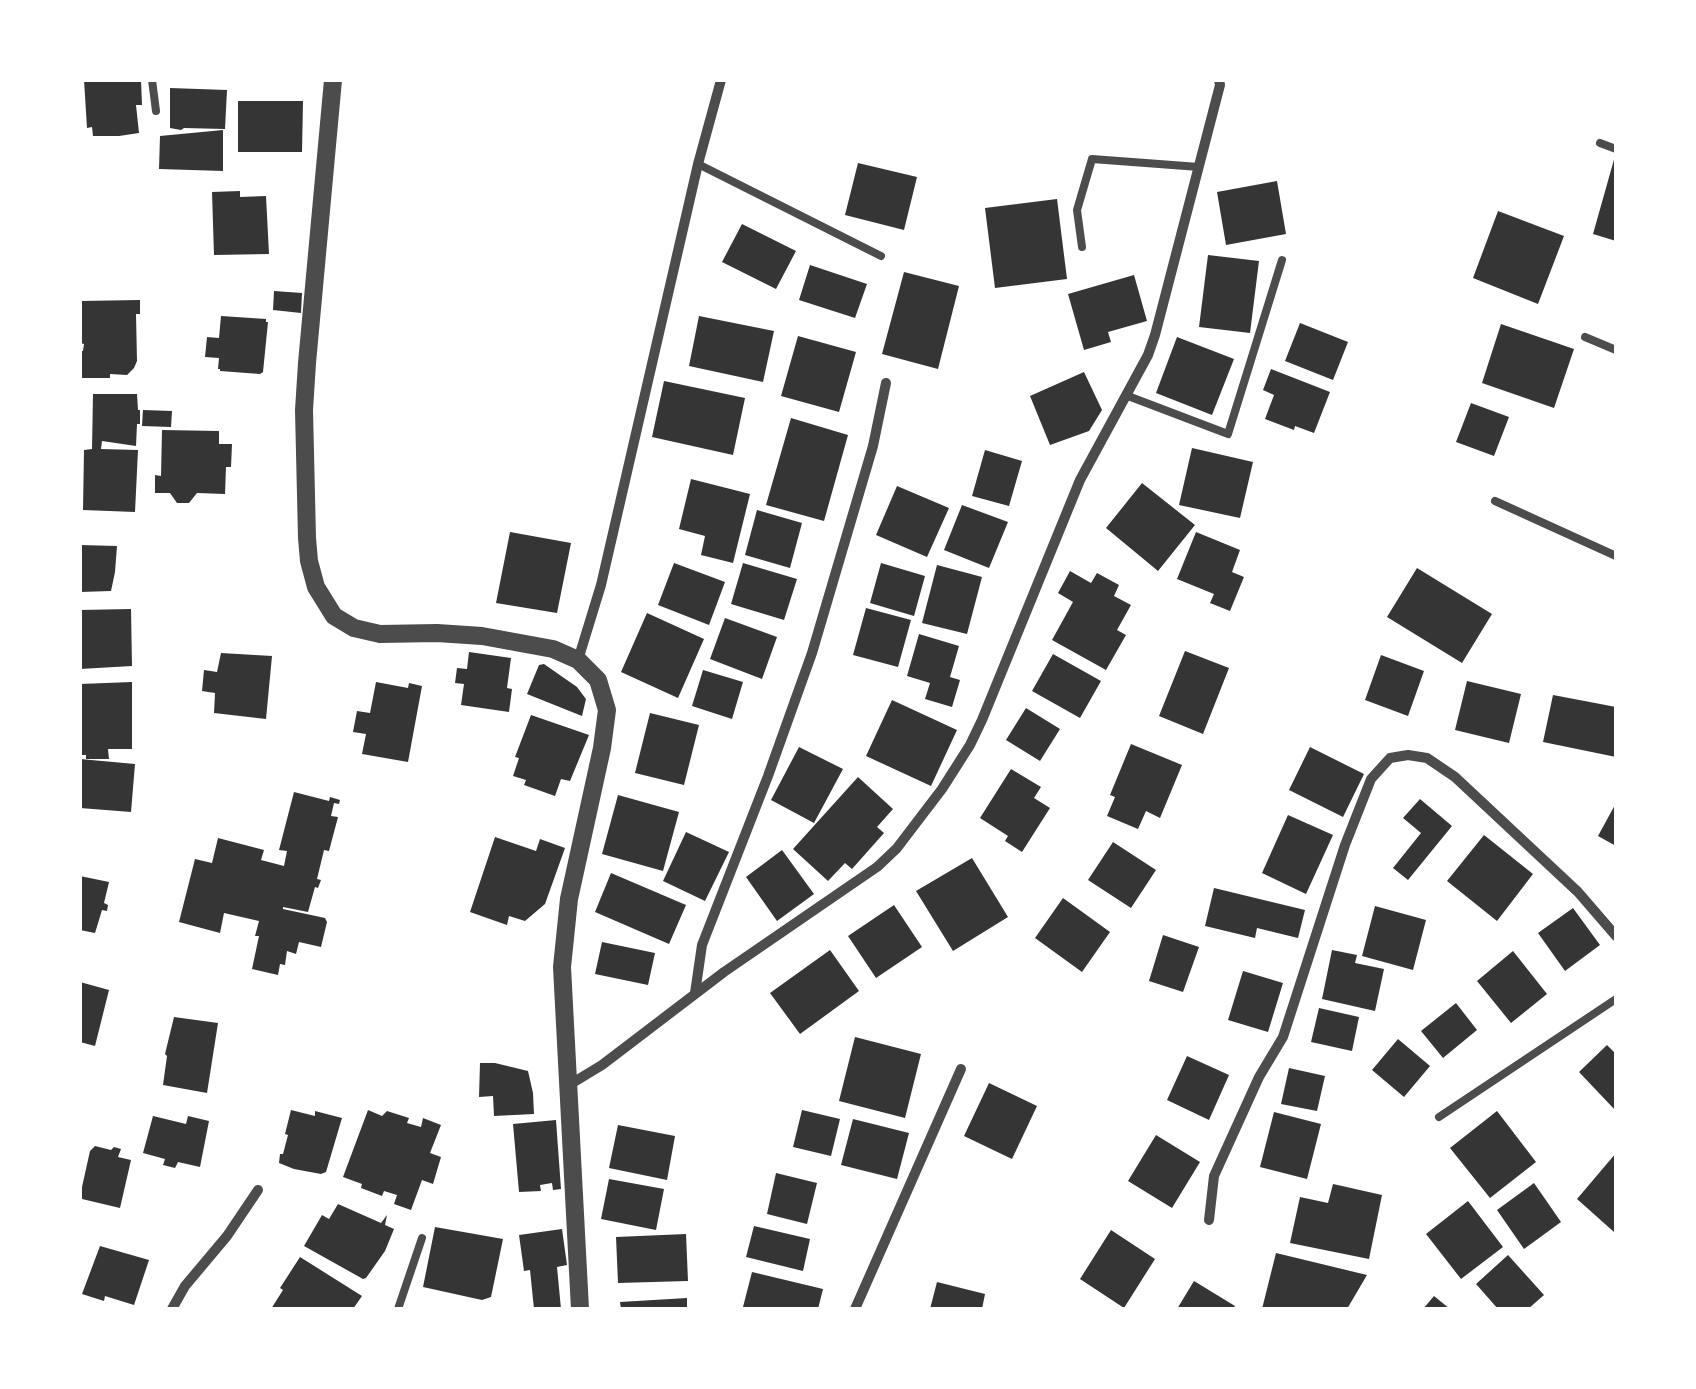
<!DOCTYPE html>
<style>
body{margin:0}
#map{position:relative;width:1696px;height:1389px;overflow:hidden;background:#fff;font-family:Commissioner,sans-serif}
canvas{display:block}
.frame{position:absolute;inset:0;border:82px solid #fff;pointer-events:none}
</style>
<div id="map">
<canvas width="1696" height="1389"></canvas>
<div class="frame"></div>
</div>
<script>
const ctx = document.querySelector('canvas').getContext('2d');
ctx.lineJoin = 'round';
function fill(path, color) {
  ctx.fillStyle = color;
  ctx.fill(path, 'evenodd');
}
function shape(rows) {
  const path = new Path2D();
  for (const r of rows) {
    path.moveTo(r[0], r[1]);
    for (let i = 2; i < r.length; i += 2) path.lineTo(r[i], r[i + 1]);
  }
  return path;
}
function stroke(path, color, width, dash) {
  ctx.strokeStyle = color;
  ctx.lineWidth = width;
  ctx.lineCap = dash ? 'butt' : 'round';
  ctx.setLineDash(dash || []);
  ctx.stroke(path);
}
fill(shape([
 [84,80,141,80,142,105,136,105,139,133,119,136,93,136,92,127,87,128],
 [170,88,227,90,225,129,184,128,181,130,170,128],
 [238,101,303,101,302,152,238,152],
 [223,130,223,171,159,169,160,136],
 [1615,156,1616,157,1616,241,1593,234],
 [858,163,917,177,904,230,845,215],
 [1277,181,1286,234,1226,245,1217,192],
 [240,191,240,197,266,196,269,254,214,255,212,192],
 [1057,199,1067,279,995,288,985,208],
 [1498,211,1564,236,1538,304,1473,278],
 [742,224,796,251,776,289,722,262],
 [1208,255,1259,261,1250,333,1199,327],
 [810,265,867,284,855,318,799,300],
 [904,272,959,286,938,369,882,354],
 [1134,275,1147,321,1108,332,1111,342,1084,350,1068,294],
 [274,291,302,293,301,313,273,310],
 [140,300,140,314,136,314,137,361,134,368,127,375,110,374,110,378,80,378,80,351,83,351,84,344,80,343,80,301],
 [221,316,266,319,266,322,268,322,263,372,260,374,220,371,220,369,218,369,219,358,205,357,207,337,219,338],
 [699,316,774,331,763,382,689,366],
 [1300,323,1348,342,1333,380,1285,361],
 [1501,324,1574,349,1554,408,1482,383],
 [798,336,856,352,839,412,781,396],
 [1177,337,1234,359,1212,415,1156,393],
 [1271,369,1330,392,1314,433,1295,426,1294,430,1265,419,1274,395,1263,390],
 [1084,372,1102,410,1089,431,1050,445,1030,396],
 [664,381,745,398,733,455,652,437],
 [93,394,137,394,138,410,140,410,140,424,137,424,136,446,102,441,101,449,138,450,135,512,83,510,84,450,92,449],
 [1471,403,1509,417,1494,456,1456,442],
 [143,410,172,411,171,427,142,426],
 [791,418,848,435,824,521,766,505],
 [162,430,219,431,219,444,232,444,231,467,226,467,225,494,197,493,189,503,177,503,170,493,155,493,155,475,161,476],
 [1192,448,1253,462,1240,518,1179,505],
 [985,450,1022,461,1009,506,972,496],
 [691,479,750,494,733,563,701,555,705,536,679,529],
 [1142,483,1195,525,1158,571,1106,528],
 [897,486,949,508,927,557,876,535],
 [962,505,1008,522,989,568,944,550],
 [757,510,802,523,790,568,745,555],
 [510,532,571,543,557,613,496,603],
 [1196,532,1240,550,1232,572,1244,577,1230,611,1210,603,1214,594,1177,579],
 [80,545,117,546,115,572,111,591,80,592],
 [674,563,725,582,709,625,658,605],
 [743,563,797,579,784,620,731,604],
 [881,563,925,576,914,616,870,603],
 [937,565,982,577,967,634,922,623],
 [1417,568,1492,614,1462,663,1387,617],
 [1070,571,1091,583,1097,573,1119,585,1114,596,1131,605,1117,630,1126,635,1106,670,1052,640,1073,602,1058,593],
 [866,608,911,620,898,667,853,655],
 [131,609,132,666,80,669,80,610],
 [647,613,704,639,678,698,621,672],
 [725,618,777,637,762,679,710,659],
 [919,634,959,646,950,677,960,680,952,707,925,699,930,683,907,676],
 [1185,651,1229,668,1203,734,1159,716],
 [469,652,511,658,507,688,512,689,509,712,461,705,464,684,455,683,457,668,467,669],
 [221,653,272,656,266,719,214,713,215,693,202,691,204,670,217,672],
 [1053,654,1101,681,1080,718,1032,691],
 [1381,655,1424,671,1408,716,1365,700],
 [544,664,577,687,586,699,582,716,527,694,539,665],
 [703,670,743,682,732,719,692,706],
 [1467,681,1521,694,1509,743,1455,730],
 [132,682,132,749,108,749,109,759,86,759,86,755,80,755,80,684],
 [376,682,408,688,409,683,422,686,408,762,362,754,366,734,353,732,357,711,370,713],
 [1553,695,1616,707,1616,757,1543,742],
 [892,700,957,730,931,786,866,756],
 [1026,708,1060,729,1040,761,1006,740],
 [650,713,699,725,684,785,635,773],
 [531,715,589,735,570,781,561,779,555,796,524,785,526,780,513,776,519,758,515,757],
 [1131,744,1182,765,1160,818,1146,811,1138,829,1107,816,1115,797,1110,795],
 [799,747,843,769,814,823,771,800],
 [1310,747,1364,774,1343,817,1289,790],
 [80,759,135,764,131,812,80,808],
 [1011,769,1041,787,1034,798,1050,808,1022,852,1005,841,1008,836,980,818],
 [858,777,893,809,877,827,884,833,852,869,845,863,828,881,793,849],
 [294,792,329,801,330,797,340,800,339,804,334,803,331,816,338,817,329,851,324,850,317,879,321,880,318,888,315,887,308,912,283,907,283,909,325,918,327,922,321,947,299,942,296,954,287,951,285,965,280,964,278,975,252,969,259,936,255,936,259,921,224,913,220,933,179,922,195,859,212,863,218,838,264,850,261,860,284,866,287,851,279,850],
 [618,795,679,812,663,871,602,854],
 [1420,799,1452,826,1408,880,1393,868,1421,833,1403,818],
 [1616,803,1616,846,1598,836],
 [1288,815,1333,835,1306,894,1262,873],
 [686,832,729,852,705,901,663,881],
 [1484,835,1533,874,1497,921,1447,881],
 [495,837,536,851,540,839,565,848,545,904,525,921,509,916,507,925,470,912],
 [1113,842,1156,870,1131,908,1088,880],
 [782,850,814,894,777,921,746,877],
 [972,858,1008,917,953,951,916,891],
 [611,873,686,905,669,944,595,912],
 [80,876,109,882,104,903,108,905,107,911,102,910,95,933,80,930],
 [1214,888,1305,910,1298,938,1257,928,1255,938,1205,926],
 [1063,898,1110,932,1082,972,1035,938],
 [894,905,922,947,876,978,848,936],
 [1375,906,1426,920,1413,970,1362,956],
 [1573,908,1600,945,1565,971,1538,933],
 [1163,935,1199,947,1183,992,1149,981],
 [602,942,655,953,648,985,595,974],
 [830,950,859,991,800,1034,770,993],
 [1332,950,1357,955,1355,963,1384,969,1375,1011,1322,999],
 [1513,951,1547,994,1511,1023,1477,981],
 [1243,971,1283,983,1268,1032,1228,1020],
 [80,982,109,990,95,1046,80,1042],
 [1456,1003,1477,1030,1443,1058,1421,1031],
 [1319,1008,1359,1017,1352,1051,1311,1042],
 [174,1017,218,1023,207,1093,163,1085,167,1056,165,1054],
 [855,1037,921,1054,905,1118,839,1101],
 [1398,1039,1430,1066,1404,1097,1372,1070],
 [1607,1045,1616,1054,1616,1111,1579,1072],
 [1187,1056,1229,1075,1209,1120,1167,1100],
 [480,1063,495,1063,528,1071,533,1093,534,1114,494,1116,493,1096,479,1097],
 [1289,1068,1325,1076,1317,1111,1281,1104],
 [989,1083,1037,1106,1012,1159,964,1136],
 [291,1110,315,1116,315,1111,342,1118,326,1172,321,1174,294,1169,279,1163,280,1154,283,1154,288,1135,285,1134],
 [368,1110,382,1116,387,1111,409,1118,407,1123,421,1127,423,1118,441,1125,430,1153,441,1157,433,1184,422,1180,411,1210,394,1204,397,1195,384,1191,382,1196,361,1188,362,1184,343,1177],
 [802,1110,840,1119,831,1156,793,1147],
 [1497,1111,1536,1162,1490,1198,1450,1148],
 [1274,1112,1321,1124,1307,1179,1260,1167],
 [153,1116,186,1124,188,1116,209,1121,200,1167,178,1162,175,1168,163,1165,165,1159,143,1153],
 [853,1119,909,1133,897,1179,841,1165],
 [556,1120,561,1189,553,1190,552,1183,540,1185,541,1191,519,1192,513,1124],
 [618,1125,675,1136,667,1180,609,1168],
 [1156,1135,1200,1162,1172,1208,1128,1181],
 [95,1146,111,1150,114,1147,121,1149,118,1157,131,1160,120,1208,82,1199,80,1196,90,1151],
 [1616,1153,1616,1230,1614,1232,1577,1199],
 [776,1173,817,1183,807,1224,767,1214],
 [609,1179,664,1189,656,1230,601,1219],
 [1534,1183,1561,1222,1524,1249,1497,1210],
 [1333,1184,1382,1195,1369,1259,1290,1243,1300,1197,1328,1203],
 [1468,1201,1503,1247,1461,1279,1426,1234],
 [338,1204,381,1223,387,1215,385,1225,394,1229,385,1251,366,1278,363,1279,304,1246,322,1215,329,1219],
 [754,1226,810,1239,803,1271,746,1257],
 [435,1227,503,1239,491,1297,482,1300,423,1287],
 [562,1229,567,1265,557,1267,561,1309,534,1309,530,1270,524,1271,519,1235],
 [1111,1230,1155,1259,1124,1308,1080,1279],
 [686,1234,688,1281,618,1283,616,1237],
 [100,1246,149,1260,134,1305,105,1296,104,1301,82,1294],
 [1276,1253,1367,1275,1347,1309,1262,1309],
 [1508,1255,1544,1295,1528,1309,1498,1309,1476,1284],
 [300,1257,362,1296,353,1309,271,1309,283,1290,280,1288],
 [752,1272,823,1289,818,1309,754,1309,743,1307],
 [1194,1281,1235,1306,1233,1309,1177,1309],
 [937,1282,985,1294,982,1309,930,1309],
 [1434,1296,1450,1309,1423,1309],
 [687,1298,687,1309,621,1309,620,1302]
]), '#353535');
stroke(shape([
 [152,80,156,111],
 [1600,143,1616,149],
 [698,164,881,256],
 [1082,247,1077,210,1092,159,1199,167],
 [1585,337,1616,350],
 [1128,396,1228,434,1282,260],
 [1495,501,1616,556],
 [1439,1117,1616,999],
 [398,1309,422,1238]
]), '#4c4c4c', 8);
stroke(shape([
 [578,660,601,585,698,164,721,80],
 [695,993,702,945,768,776,812,653,873,446,886,383],
 [569,1085,602,1065,724,972,877,867,897,848,942,789,970,745,982,720,1080,480,1148,355,1155,335,1220,85,1219,80],
 [1209,1220,1214,1176,1259,1077,1283,1037,1345,845,1371,779,1390,758,1408,755,1427,758,1455,777,1578,892,1616,936],
 [172,1309,185,1286,227,1236,258,1190],
 [855,1309,961,1069]
]), '#4c4c4c', 10);
stroke(shape([
 [333,80,307,363,304,410,307,538,309,561,316,587,334,616,354,628,380,634,437,633,482,636,553,649,578,660,598,680,607,710,602,748,569,899,562,967,580,1309]
]), '#4c4c4c', 18);
</script>
